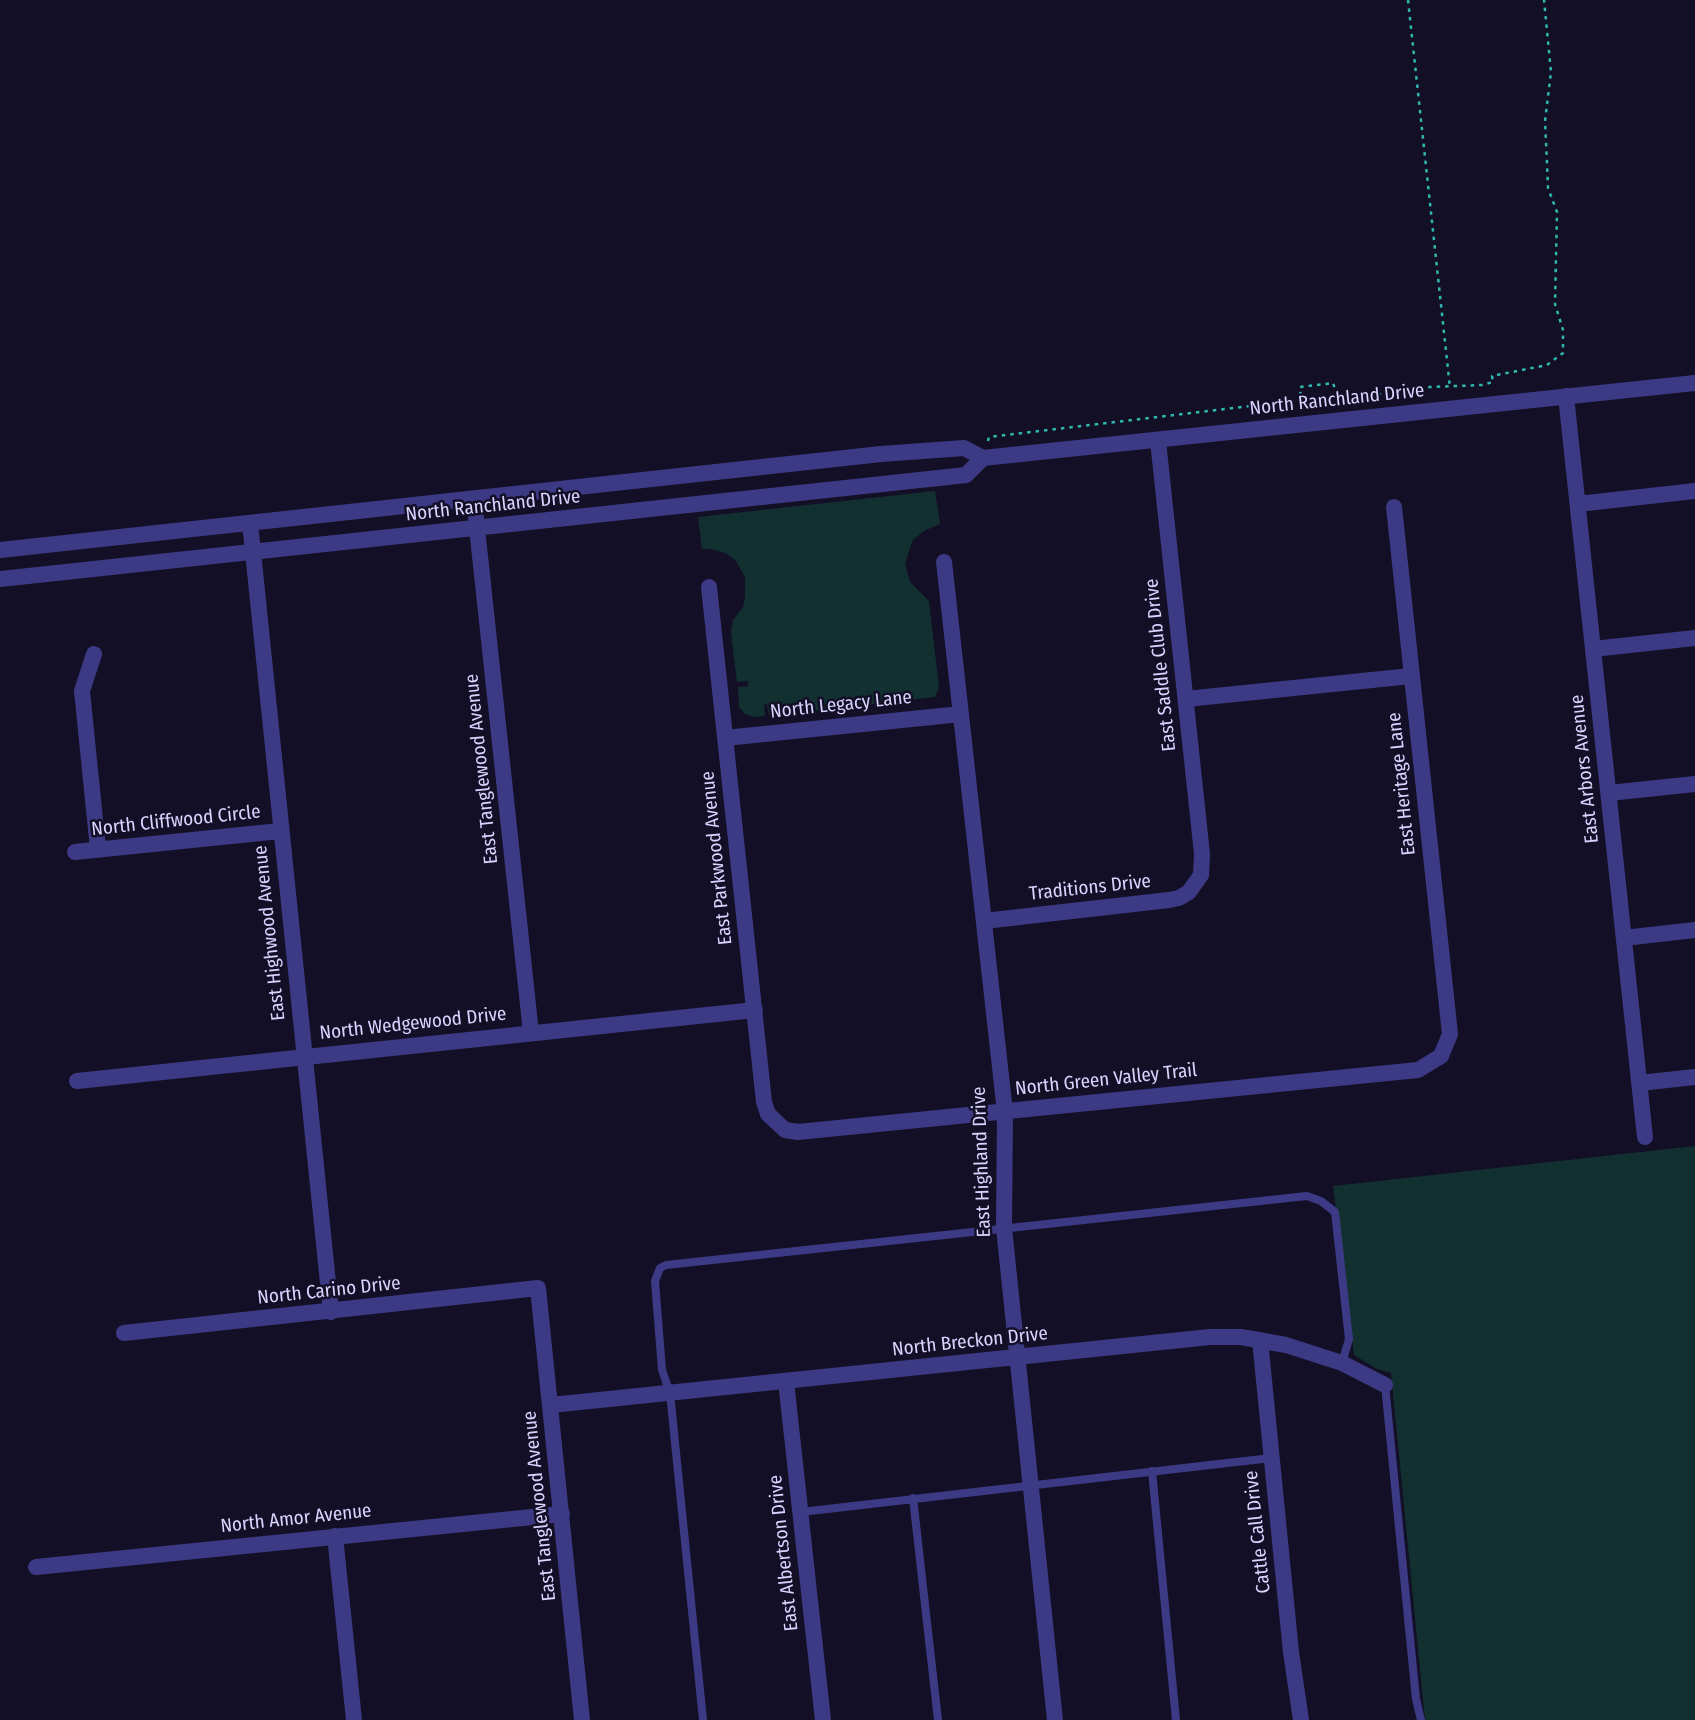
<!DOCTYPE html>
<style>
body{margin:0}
canvas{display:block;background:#130f26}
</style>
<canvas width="1695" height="1720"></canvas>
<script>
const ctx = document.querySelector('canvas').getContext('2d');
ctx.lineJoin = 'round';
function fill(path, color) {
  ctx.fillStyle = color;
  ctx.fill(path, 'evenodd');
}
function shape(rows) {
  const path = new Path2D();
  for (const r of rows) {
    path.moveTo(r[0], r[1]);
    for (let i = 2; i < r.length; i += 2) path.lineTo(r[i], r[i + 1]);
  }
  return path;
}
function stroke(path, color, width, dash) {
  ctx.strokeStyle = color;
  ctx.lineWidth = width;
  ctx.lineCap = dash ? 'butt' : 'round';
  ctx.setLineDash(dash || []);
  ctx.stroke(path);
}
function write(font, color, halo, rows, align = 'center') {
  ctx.font = font + ' "Fira Sans Condensed",sans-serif';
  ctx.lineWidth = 5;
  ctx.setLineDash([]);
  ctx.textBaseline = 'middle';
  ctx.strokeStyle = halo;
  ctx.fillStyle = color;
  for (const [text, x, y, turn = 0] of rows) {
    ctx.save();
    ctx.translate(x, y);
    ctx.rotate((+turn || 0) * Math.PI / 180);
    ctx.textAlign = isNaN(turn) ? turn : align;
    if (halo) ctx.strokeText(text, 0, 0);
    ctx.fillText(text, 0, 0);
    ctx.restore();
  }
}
fill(shape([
 [935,491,940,524,924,531,913,540,905,563,910,582,929,601,939,688,935,697,769,716,767,704,764,705,765,716,755,717,745,714,739,707,738,687,748,686,748,681,737,682,731,632,733,620,743,607,745,597,745,577,736,561,726,553,710,549,702,549,698,517],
 [1695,1146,1695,1720,1425,1720,1391,1373,1377,1369,1354,1355,1333,1186]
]), '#12302f');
stroke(shape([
 [1408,0,1450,388],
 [988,441,989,437,1301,400,1300,387,1333,383,1336,392,1357,397,1430,387,1482,385,1493,382,1492,376,1547,365,1563,353,1563,330,1555,304,1557,212,1548,188,1547,163,1545,121,1551,72,1544,0]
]), '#2fb8b0', 2.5, [3.5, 5]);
stroke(shape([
 [1385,1385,1416,1699,1421,1720],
 [1152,1471,1176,1720],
 [913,1498,938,1720],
 [801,1512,1271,1458],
 [703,1720,670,1393,662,1370,655,1281,660,1268,666,1265,1307,1196,1321,1201,1335,1212,1349,1339,1342,1363]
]), '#3d3a85', 8);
stroke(shape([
 [1566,396,1645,1137],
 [474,500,531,1033],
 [1578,504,1695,491],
 [250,523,331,1312],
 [0,550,881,454,964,448,983,458,1695,383],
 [944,562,1005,1112,1004,1228,1055,1720],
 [0,579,966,475,983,458],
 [709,587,764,1102,768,1114,785,1130,798,1132,1418,1070,1441,1056,1450,1034,1394,507],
 [1593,649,1695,638],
 [94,654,82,691,98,849],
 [1186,699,1411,676],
 [725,738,961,714],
 [1609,793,1695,784],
 [75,852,280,831],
 [984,921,1169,900,1179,898,1189,892,1201,875,1202,854,1158,441],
 [1624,938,1695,930],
 [77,1081,755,1010],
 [1640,1083,1695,1077],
 [124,1333,538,1288,582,1720],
 [1260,1340,1291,1652,1301,1720],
 [786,1381,823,1720],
 [551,1405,1210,1337,1241,1337,1286,1345,1342,1363,1385,1385],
 [335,1536,354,1720],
 [36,1567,562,1514]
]), '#3d3a85', 16);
write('19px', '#d9d4ff', '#130f26', [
 ["North Ranchland Drive",1337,400,-6],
 ["North Ranchland Drive",493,506,-6],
 ["East Saddle Club Drive",1161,665,-96],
 ["North Legacy Lane",841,705,-6],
 ["East Tanglewood Avenue",482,769,-96],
 ["East Arbors Avenue",1585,769,-96],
 ["East Heritage Lane",1402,784,-96],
 ["North Cliffwood Circle",176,821,-6],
 ["East Parkwood Avenue",717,858,-96],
 ["Traditions Drive",1090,888,-6],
 ["East Highwood Avenue",270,933,-96],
 ["North Wedgewood Drive",413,1024,-6],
 ["North Green Valley Trail",1106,1080,-6],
 ["East Highland Drive",982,1162,-92],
 ["North Carino Drive",329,1291,-6],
 ["North Breckon Drive",970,1342,-6],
 ["East Tanglewood Avenue",540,1506,-96],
 ["North Amor Avenue",296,1519,-6],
 ["Cattle Call Drive",1258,1532,-96],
 ["East Albertson Drive",784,1553,-96]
]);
</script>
